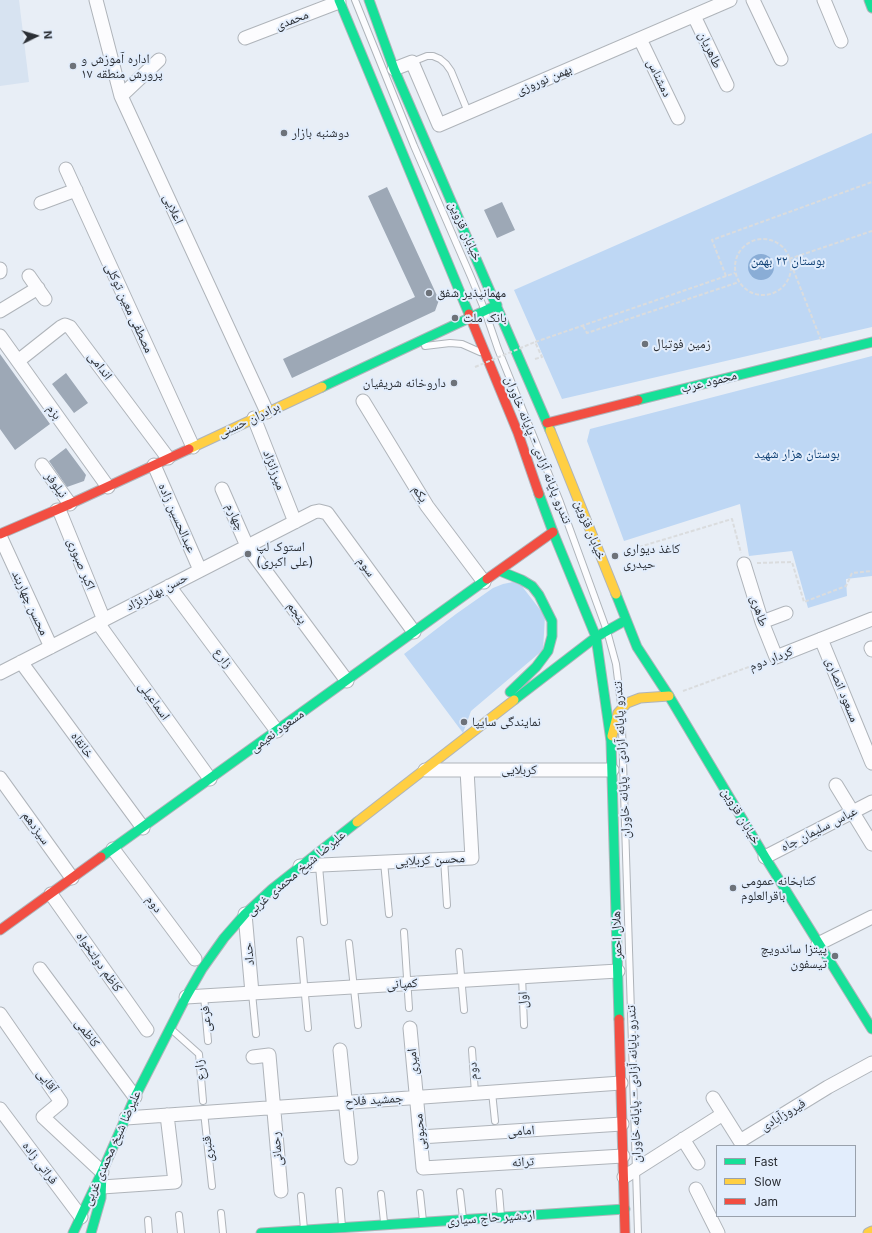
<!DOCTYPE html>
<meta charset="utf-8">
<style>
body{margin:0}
#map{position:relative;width:872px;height:1233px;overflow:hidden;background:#e8eef6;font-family:Inter,sans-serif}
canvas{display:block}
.legend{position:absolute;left:716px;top:1145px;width:140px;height:72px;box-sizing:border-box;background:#e2edfc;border:1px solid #99a1ac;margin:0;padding:5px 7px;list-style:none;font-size:12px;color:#2b2f35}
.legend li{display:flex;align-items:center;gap:8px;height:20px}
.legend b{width:20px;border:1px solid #99a1ac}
.north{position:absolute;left:16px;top:16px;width:40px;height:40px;-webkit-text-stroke:3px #e2edfc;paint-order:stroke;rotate:85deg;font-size:11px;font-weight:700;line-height:16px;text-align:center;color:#2b2f35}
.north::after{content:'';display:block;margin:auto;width:14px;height:18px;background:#2b2f35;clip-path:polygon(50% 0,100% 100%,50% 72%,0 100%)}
</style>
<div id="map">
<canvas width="872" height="1233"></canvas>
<ul class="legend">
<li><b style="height:5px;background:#16e098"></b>Fast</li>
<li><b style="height:5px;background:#ffcf43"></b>Slow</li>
<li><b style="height:5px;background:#f24e42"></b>Jam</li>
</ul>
<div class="north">N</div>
</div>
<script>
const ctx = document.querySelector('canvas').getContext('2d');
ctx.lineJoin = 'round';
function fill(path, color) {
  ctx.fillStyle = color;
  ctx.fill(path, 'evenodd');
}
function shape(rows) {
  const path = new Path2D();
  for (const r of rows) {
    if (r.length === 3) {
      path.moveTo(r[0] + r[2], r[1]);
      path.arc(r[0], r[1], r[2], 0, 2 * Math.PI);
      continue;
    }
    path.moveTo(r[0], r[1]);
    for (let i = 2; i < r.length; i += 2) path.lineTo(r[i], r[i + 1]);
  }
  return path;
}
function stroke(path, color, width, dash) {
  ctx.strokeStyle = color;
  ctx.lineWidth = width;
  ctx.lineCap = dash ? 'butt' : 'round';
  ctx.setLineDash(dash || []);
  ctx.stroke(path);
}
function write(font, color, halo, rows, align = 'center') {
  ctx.font = font + ' Inter,"Noto Naskh Arabic",sans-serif';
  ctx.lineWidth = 4;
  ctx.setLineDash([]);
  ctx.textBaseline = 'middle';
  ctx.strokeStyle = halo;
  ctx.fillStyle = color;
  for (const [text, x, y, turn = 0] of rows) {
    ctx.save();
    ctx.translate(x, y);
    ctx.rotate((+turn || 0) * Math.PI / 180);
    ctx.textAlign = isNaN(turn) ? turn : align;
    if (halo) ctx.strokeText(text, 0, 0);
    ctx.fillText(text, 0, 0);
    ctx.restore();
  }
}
fill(shape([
 [0,0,19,0,29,82,0,86]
]), '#d7e3f1');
fill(shape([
 [872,133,872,327,562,399,514,290],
 [872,356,872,576,846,579,847,596,808,608,792,551,749,556,740,504,624,541,587,441,590,429],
 [513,582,521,585,545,616,543,650,471,711,463,733,404,654,456,614,493,588,503,584]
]), '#bed7f4');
fill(shape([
 [761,267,13]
]), '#8aadd6');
fill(shape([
 [387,187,439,300,435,311,292,378,283,359,415,297,368,196],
 [502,202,515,230,497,238,484,210],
 [0,354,50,424,15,450,0,429],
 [66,373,88,403,74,413,52,384],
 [66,448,86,475,84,481,67,487,49,461]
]), '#9da8b6');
const lane = shape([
 [355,0,414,146,471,277,485,311,498,349,560,502,607,631,616,664,621,704],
 [412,62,427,56,433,56,440,59,446,64,451,71,468,112],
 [425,346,450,343,462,344,480,352],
 [622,729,638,1233],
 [444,859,447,905],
 [384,862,389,914],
 [319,866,324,922],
 [404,932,409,1008],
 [300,940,308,1028],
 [349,943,358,1025],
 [459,952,464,1010],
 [522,976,524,1025],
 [252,993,256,1034],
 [204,996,208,1041],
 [171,1029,199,1054,203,1101],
 [472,1050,475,1093],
 [492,1092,495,1121],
 [204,1112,212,1186],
 [339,1191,342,1226],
 [460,1192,463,1218],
 [499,1192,501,1216],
 [420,1193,423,1221],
 [381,1194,384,1222],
 [301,1196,304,1229],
 [221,1213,223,1233],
 [179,1215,181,1233],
 [148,1220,149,1233]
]);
const street = shape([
 [96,0,121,96,267,412],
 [753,0,781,59],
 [824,0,841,41],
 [694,16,727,85],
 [245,38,339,2],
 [640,39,678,118],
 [394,69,412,62,439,125,730,0],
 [121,96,159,60],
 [66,169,193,447],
 [41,203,76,190],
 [0,269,0,272],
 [29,276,45,299],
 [0,311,38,288],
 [0,336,108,487],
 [18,361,61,327,65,325,70,327,168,458],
 [363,401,427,506,484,582],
 [254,418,295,522],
 [42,465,70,504],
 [154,465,200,570],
 [222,489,247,546,347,681],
 [57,510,60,512,104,620],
 [0,536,51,647],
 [744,564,762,622,776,657,872,619],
 [169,586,277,731],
 [762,622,786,613],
 [98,623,210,779],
 [821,639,872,763],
 [871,648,872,650],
 [21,662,143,828],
 [0,673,314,512,319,511,327,513,414,632],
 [425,770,612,770],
 [0,778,72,878],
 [836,785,872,844],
 [113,849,195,959],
 [765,857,872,802],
 [300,866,472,858,467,770],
 [51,894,147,1030],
 [245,914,252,993],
 [818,944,872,917],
 [40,969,135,1097],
 [186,997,618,971],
 [0,1014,61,1102,43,1117,102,1172],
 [410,1028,423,1168,623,1156],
 [340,1050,351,1158],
 [253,1057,269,1055,281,1191],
 [713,1098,740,1141,828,1087,872,1063],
 [0,1109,81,1217],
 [126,1118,621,1083],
 [420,1137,622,1124],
 [683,1139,698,1163],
 [624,1177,723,1114],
 [102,1187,175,1182,167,1115],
 [696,1189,718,1233]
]);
const fast = shape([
 [339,0,469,314],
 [369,0,394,69,550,430],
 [869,0,872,8],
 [322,387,497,305],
 [638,400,872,342],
 [539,494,553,532,596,637,611,741,619,1019],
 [500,571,522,580,532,586,539,595,552,621,552,636,548,651,536,667,510,692],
 [616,594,637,647,669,696,765,857,872,1029],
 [514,700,596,637,626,620],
 [101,857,487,579],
 [73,1233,102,1172,135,1097,186,997,202,969,224,938,245,914,272,889,357,822],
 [91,1233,101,1198,102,1172],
 [261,1233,625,1209]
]);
const slow = shape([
 [550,430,616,594],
 [189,449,322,387],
 [612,736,618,713,627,703,640,698,669,696],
 [357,822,514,700],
 [868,1233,872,1231]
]);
const jam = shape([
 [469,314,518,433,539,494],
 [547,423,638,400],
 [0,534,70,504,189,449],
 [487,579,553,532],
 [0,930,101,857],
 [619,1019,625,1233]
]);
stroke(lane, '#afb4ba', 8);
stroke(street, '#afb4ba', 15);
stroke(fast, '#afb4ba', 11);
stroke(slow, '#afb4ba', 11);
stroke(jam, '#afb4ba', 11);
stroke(shape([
 [763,267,28],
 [789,259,872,231],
 [791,264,821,340],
 [726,276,712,240,872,182],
 [583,326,587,333,739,282],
 [535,359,542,357,535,342,735,273],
 [639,547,732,519,741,553],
 [757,563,792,562,804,602,846,586,852,573,872,571],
 [683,691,765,661]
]), '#dadcde', 2, [4, 2]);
stroke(lane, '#fcfcfe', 6);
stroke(street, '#fcfcfe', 13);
stroke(fast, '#16e098', 9);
stroke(slow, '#ffcf43', 9);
stroke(jam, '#f24e42', 9);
stroke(shape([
 [475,367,535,342]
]), '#dadcde', 2, [4, 2]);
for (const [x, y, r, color] of [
 [73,66,4,"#6d7279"],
 [284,133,4,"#6d7279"],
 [429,293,4,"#6d7279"],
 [455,318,4,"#6d7279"],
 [645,344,4,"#6d7279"],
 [454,383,4,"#6d7279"],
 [248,554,4,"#6d7279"],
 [615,556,4,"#6d7279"],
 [464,722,4,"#6d7279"],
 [733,888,4,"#6d7279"],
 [835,956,4,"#6d7279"]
]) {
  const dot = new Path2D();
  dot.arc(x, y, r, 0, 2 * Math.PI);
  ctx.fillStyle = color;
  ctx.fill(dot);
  stroke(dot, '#e2edfc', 1.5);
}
write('13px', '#2b2f35', '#e2edfc', [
 ["محمدی",292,20,-21],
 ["طاهریان",710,50,65],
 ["دمشناس",659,78,64],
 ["بهمن نوروزی",544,80,-23],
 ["اعلایی",173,209,65],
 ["خیابان قزوین",465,231,66],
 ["مصطفی معین توکلی",129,308,65],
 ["اندامی",100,366,53],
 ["محمود عرب",709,382,-14],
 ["بزم",54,412,54],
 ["برادران حسنی",249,420,-25],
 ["تندرو پایانه آزادی - پایانه خاوران",538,450,68],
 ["ميرزانژاد",274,470,69],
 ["نیلوفر",56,485,54],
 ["یکم",420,494,58],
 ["چهارم",235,517,66],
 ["عبدالحسین زاده",177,518,66],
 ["خیابان قزوین",590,530,68],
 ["اکبر صبوری",81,564,68],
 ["سوم",366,567,54],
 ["حسن بهادرنژاد",157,592,-27],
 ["محسن چهاربند",30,603,65],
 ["طاهری",759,611,72],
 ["پنجم",297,613,54],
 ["زارع",223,658,53],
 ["کردار دوم",771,659,-21],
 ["مسعود انصاری",842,690,68],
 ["اسماعیلی",154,701,54],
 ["مسعود نعیمی",277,731,-36],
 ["خانقاه",82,745,54],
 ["تندرو پایانه آزادی - پایانه خاوران",622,760,-93],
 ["کربلایی",519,770],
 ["خیابان قزوین",741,816,59],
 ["سیزدهم",36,828,54],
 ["عباس سلیمان جاه",819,829,-27],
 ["محسن کربلایی",430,860,-3],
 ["علیرضا شیخ محمدی غربی",296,873,-40],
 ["دوم",154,904,53],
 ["هلال احمر",617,935,-92],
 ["حداد",249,954,-95],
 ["کاظم دولتخواه",99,962,55],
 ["کمپانی",402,984,-4],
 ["اول",523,1000,-92],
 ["فرعی",206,1019,-95],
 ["کاظمی",87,1033,53],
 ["امیری",413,1062,-95],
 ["زارع",200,1070,-96],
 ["دوم",473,1071,-93],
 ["آقایی",47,1081,55],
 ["تندرو پایانه آزادی - پایانه خاوران",634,1084,-92],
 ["جمشید فلاح",374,1100,-4],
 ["فیروزآبادی",783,1115,-31],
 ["امامی",521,1131,-4],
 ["محبوبی",420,1132,-95],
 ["علیرضا شیخ محمدی غربی",112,1148,-66],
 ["قنبری",208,1149,-96],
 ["رحمانی",277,1149,-95],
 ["ترانه",523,1162,-3],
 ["فراتی زاده",40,1163,53],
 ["اردشیر حاج سیاری",491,1218,-4]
]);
write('13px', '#2b2f35', '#e2edfc', [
 ["اداره آموزش و",81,59],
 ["پرورش منطقه ۱۷",81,74],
 ["دوشنبه بازار",292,133],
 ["مهمانپذیر شفق",437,293],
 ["بانک ملت",463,318],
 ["زمین فوتبال",653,344],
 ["داروخانه شریفیان",446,383,"right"],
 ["استوک لپ",256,547],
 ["(علی اکبری)",256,562],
 ["کاغذ دیواری",623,549],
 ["حیدری",623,564],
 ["نمایندگی سایپا",472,722],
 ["کتابخانه عمومی",741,881],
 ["باقرالعلوم",741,896],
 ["پیتزا ساندویچ",827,949,"right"],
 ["تیسفون",827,964,"right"]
], 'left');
write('13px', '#104175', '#e2edfc', [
 ["بوستان ۲۲ بهمن",788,261],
 ["بوستان هزار شهید",797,454]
]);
</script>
